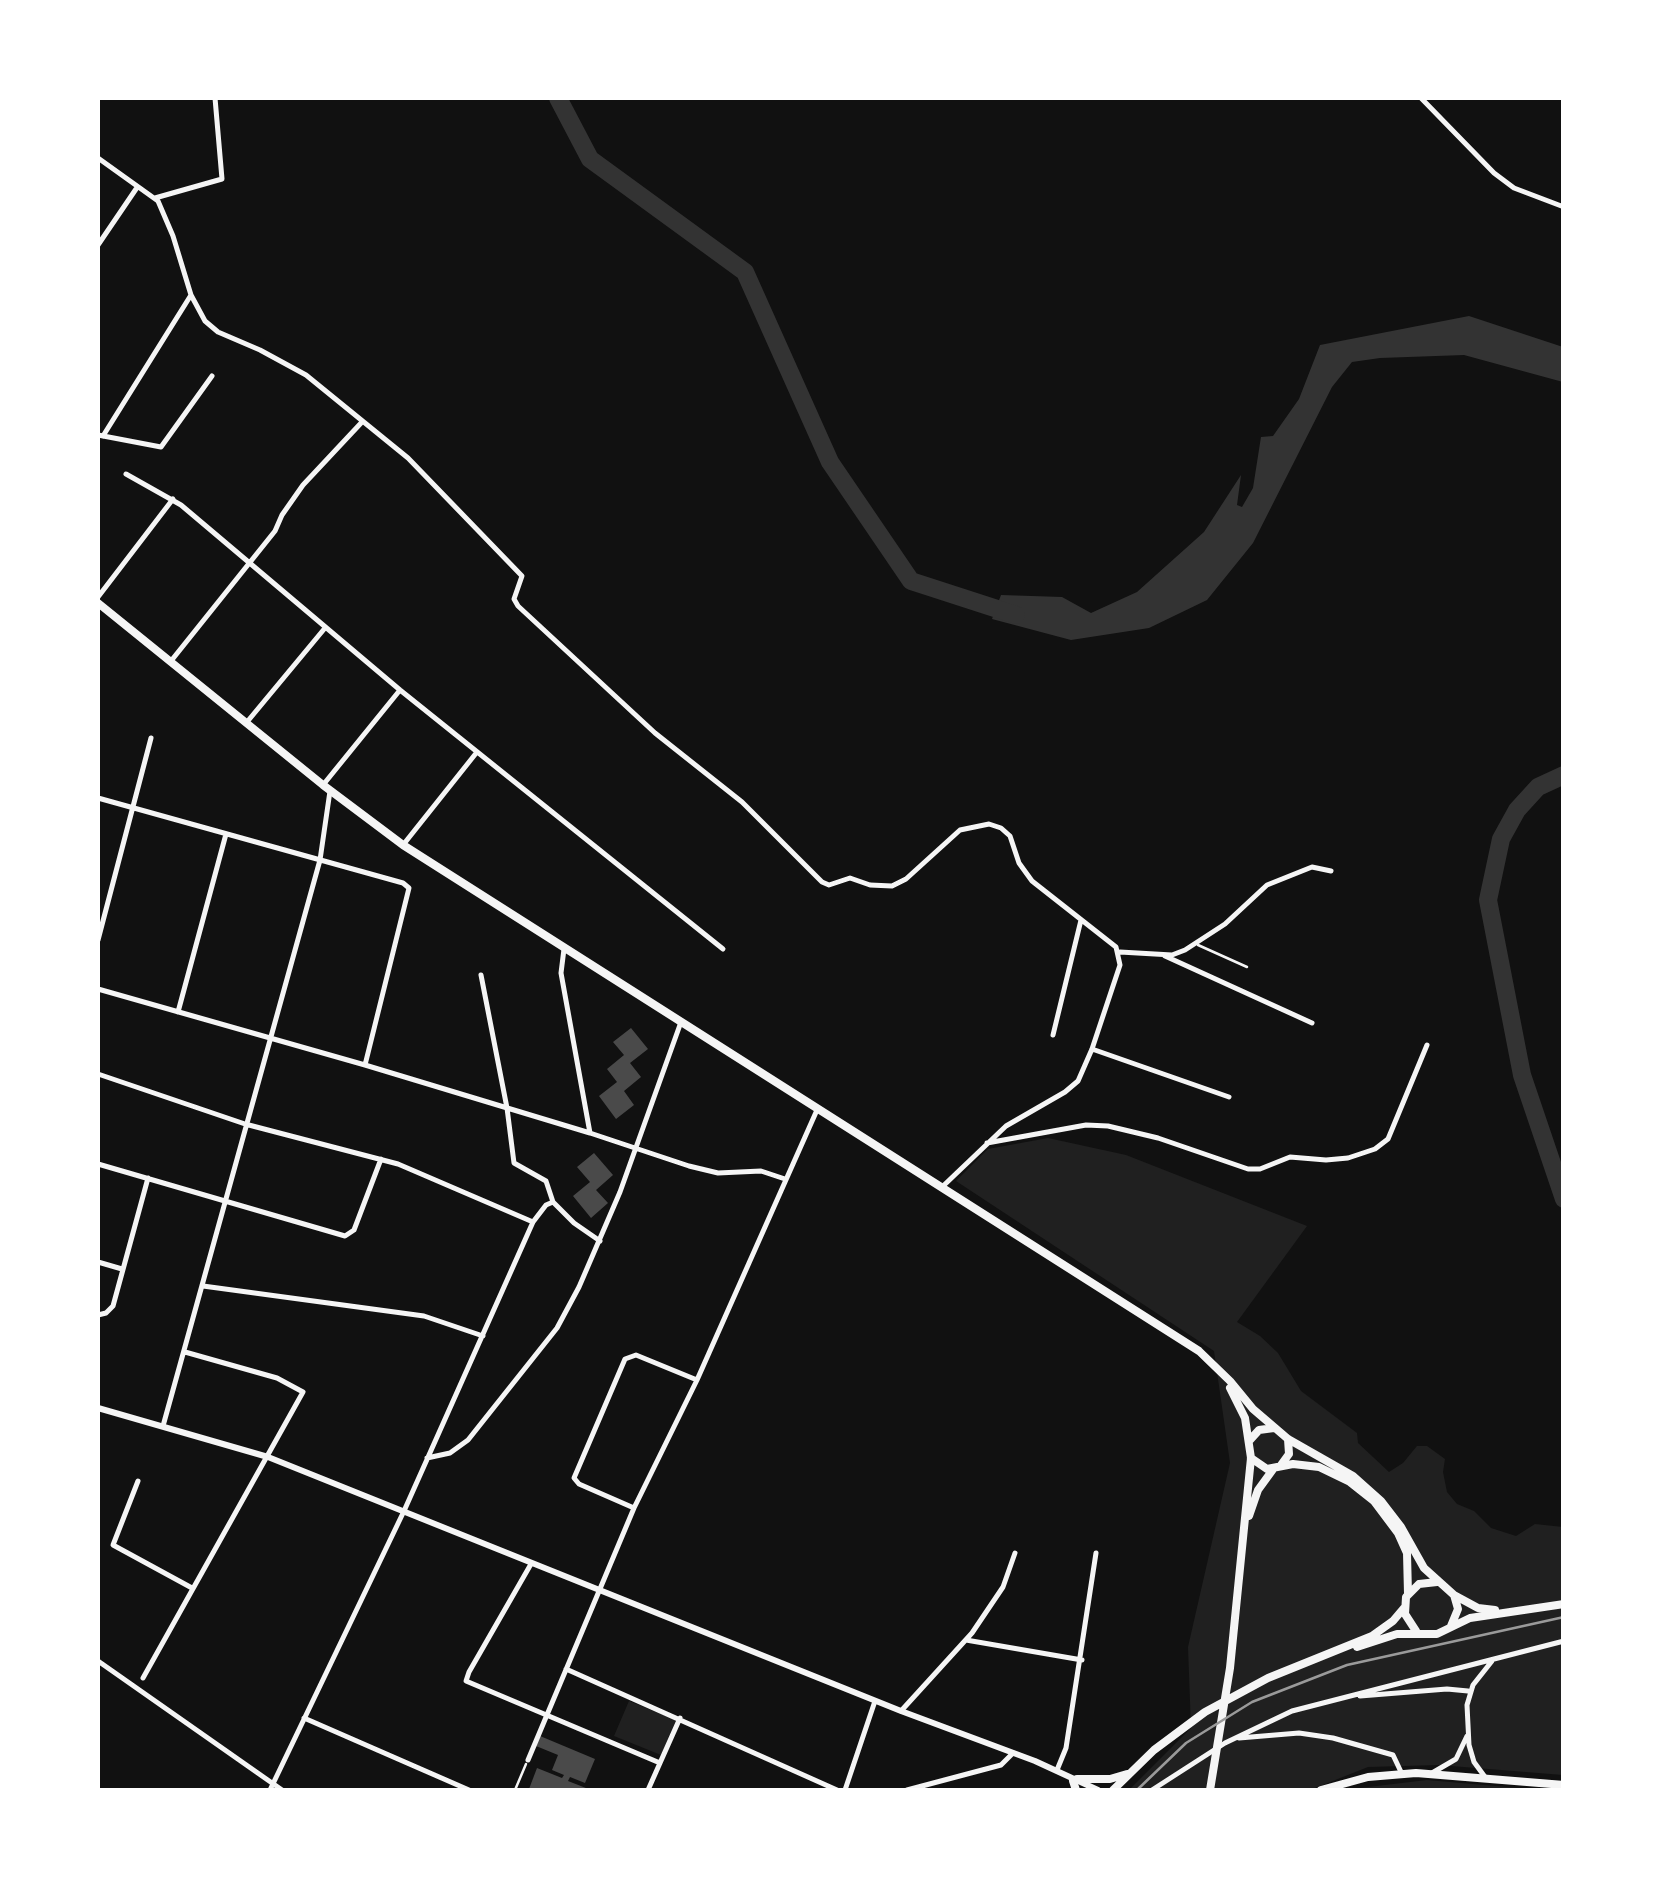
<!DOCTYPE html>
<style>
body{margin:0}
#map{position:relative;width:1661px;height:1888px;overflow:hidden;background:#111;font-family:"PT Sans Narrow",sans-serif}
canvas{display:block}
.frame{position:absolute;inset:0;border:100px solid #fff;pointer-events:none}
</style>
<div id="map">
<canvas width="1661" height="1888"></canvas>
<div class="frame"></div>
</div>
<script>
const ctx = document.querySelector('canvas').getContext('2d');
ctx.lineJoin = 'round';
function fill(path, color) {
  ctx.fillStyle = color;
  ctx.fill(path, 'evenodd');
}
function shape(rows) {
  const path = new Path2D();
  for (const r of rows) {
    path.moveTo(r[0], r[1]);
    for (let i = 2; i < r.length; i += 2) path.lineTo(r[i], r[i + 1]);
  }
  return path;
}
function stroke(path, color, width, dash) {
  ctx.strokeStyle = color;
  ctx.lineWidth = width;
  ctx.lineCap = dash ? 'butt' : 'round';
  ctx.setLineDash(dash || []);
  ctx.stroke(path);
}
fill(shape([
 [1048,1138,1126,1155,1307,1226,1237,1322,1260,1336,1278,1353,1301,1391,1357,1433,1358,1443,1389,1472,1403,1463,1417,1446,1427,1446,1445,1459,1443,1472,1447,1492,1457,1504,1474,1511,1491,1528,1516,1536,1535,1524,1563,1527,1563,1775,1439,1765,1368,1767,1310,1790,1129,1790,1191,1728,1188,1647,1230,1463,1214,1351,956,1181,988,1149],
 [629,1701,676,1720,661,1755,614,1736],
 [1427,1780,1541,1790,1547,1790,1343,1790]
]), '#202020');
fill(shape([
 [1469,316,1563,347,1563,382,1464,355,1380,358,1352,362,1332,387,1253,543,1207,600,1149,628,1071,640,992,619,1001,595,1062,597,1091,613,1137,592,1204,532,1241,475,1237,505,1242,507,1253,488,1261,437,1273,436,1299,399,1320,345]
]), '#333');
stroke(shape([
 [558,98,590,159,745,272,830,462,911,581,1016,615],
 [1564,775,1538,787,1517,810,1501,839,1488,900,1522,1075,1564,1199]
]), '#333', 18);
fill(shape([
 [631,1028,648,1049,630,1063,641,1077,624,1091,634,1105,616,1119,599,1096,617,1082,607,1069,624,1055,613,1042],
 [594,1153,613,1175,596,1190,608,1203,591,1218,573,1196,590,1182,577,1167],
 [540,1736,595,1759,585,1783,570,1777,568,1781,591,1790,529,1789,537,1768,562,1778,564,1775,552,1770,558,1755,536,1746]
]), '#4a4a4a');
stroke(shape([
 [515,1790,526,1764]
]), '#f5f5f5', 2.5);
stroke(shape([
 [1198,945,1247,967]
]), '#f5f5f5', 2.5);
stroke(shape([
 [1421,98,1494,173,1514,188,1564,207],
 [98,158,158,201,173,236,191,295,205,321,218,332,260,350,306,375,408,458,522,576,514,599,518,606,655,733,742,802,822,882,829,885,850,878,870,885,892,886,906,879,960,830,989,824,1001,828,1010,836,1019,863,1032,881,1116,947,1120,965,1092,1049,1078,1081,1065,1092,1006,1126,941,1188],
 [155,198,222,179,215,98],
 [98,245,136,189],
 [98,435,161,447,212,376],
 [103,436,191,295],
 [126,474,181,505,400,690,723,949],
 [98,597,173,499],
 [171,661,275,531,282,515,303,485,362,422],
 [247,722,325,628],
 [323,785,400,690],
 [98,798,403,883,409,888,365,1065],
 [403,845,477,752],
 [98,940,151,738],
 [564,949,561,973,590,1133],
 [1120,952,1172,955,1185,950,1225,924,1267,885,1312,867,1331,871],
 [1165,956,1312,1023],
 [481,975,507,1108,514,1163,546,1181,553,1202],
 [98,989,365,1065,590,1133,689,1166,718,1173,761,1171,785,1179],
 [178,1012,226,834],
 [1053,1035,1081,920],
 [1092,1049,1229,1097],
 [98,1074,245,1124,398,1164,533,1222],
 [987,1143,1086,1125,1108,1126,1158,1138,1248,1169,1260,1169,1290,1157,1326,1160,1348,1158,1375,1149,1388,1139,1427,1045],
 [98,1164,345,1236,354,1230,381,1159],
 [98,1262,122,1269],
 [203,1286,424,1316,483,1336],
 [98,1315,106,1313,113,1306,148,1178],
 [163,1426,320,860,330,791],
 [427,1458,450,1453,468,1440,557,1328,579,1287,620,1192,681,1022],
 [138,1481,113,1545,192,1588],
 [634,1508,579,1484,574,1478,625,1359,636,1355,697,1380],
 [531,1564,469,1672,466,1681,660,1763],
 [966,1640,1082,1660],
 [98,1661,282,1790],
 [566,1669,837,1790],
 [143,1678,303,1392,277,1378,185,1352],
 [1360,1696,1447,1689,1468,1691],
 [901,1711,972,1633,1003,1587,1015,1553],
 [304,1718,469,1790],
 [1239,1738,1299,1733,1333,1738,1393,1755,1402,1774],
 [528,1760,634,1508,697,1380,817,1110],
 [1057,1770,1066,1748,1096,1553],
 [1432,1773,1456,1759,1467,1736],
 [1485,1777,1474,1762,1469,1745,1467,1705,1473,1685,1492,1661],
 [270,1790,404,1511,533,1222,546,1205,553,1202,574,1223,600,1241],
 [648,1790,680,1718],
 [845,1790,875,1701],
 [907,1790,1001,1765,1013,1753],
 [1152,1790,1225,1743,1292,1711,1564,1641]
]), '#f5f5f5', 5);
stroke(shape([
 [98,1408,268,1457,901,1711,1035,1761,1098,1790]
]), '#f5f5f5', 6);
stroke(shape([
 [98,603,323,785,403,845,1199,1351,1230,1381,1253,1409,1288,1439,1353,1476,1381,1501,1401,1527,1424,1568,1454,1595,1458,1609,1451,1626],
 [1249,1441,1259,1430,1274,1428],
 [1251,1458,1267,1469,1293,1464,1319,1467,1350,1482,1374,1501,1398,1533,1407,1553,1408,1594],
 [1281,1465,1289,1454,1288,1439],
 [1249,1516,1258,1490,1274,1468],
 [1454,1595,1478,1608,1495,1610],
 [1416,1631,1405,1614,1406,1597,1419,1584,1437,1582],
 [1357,1647,1397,1634,1437,1634,1470,1618,1564,1604],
 [1077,1779,1110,1779,1127,1774],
 [1073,1781,1076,1790],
 [1113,1790,1154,1750,1205,1712,1268,1678,1372,1636,1393,1621,1404,1608],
 [1210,1790,1230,1668,1251,1458,1245,1418,1230,1388],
 [1321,1790,1368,1777,1416,1773,1564,1785]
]), '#f5f5f5', 8);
stroke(shape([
 [1137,1790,1186,1743,1252,1702,1347,1665,1564,1617]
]), '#9a9a9a', 2.5);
</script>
